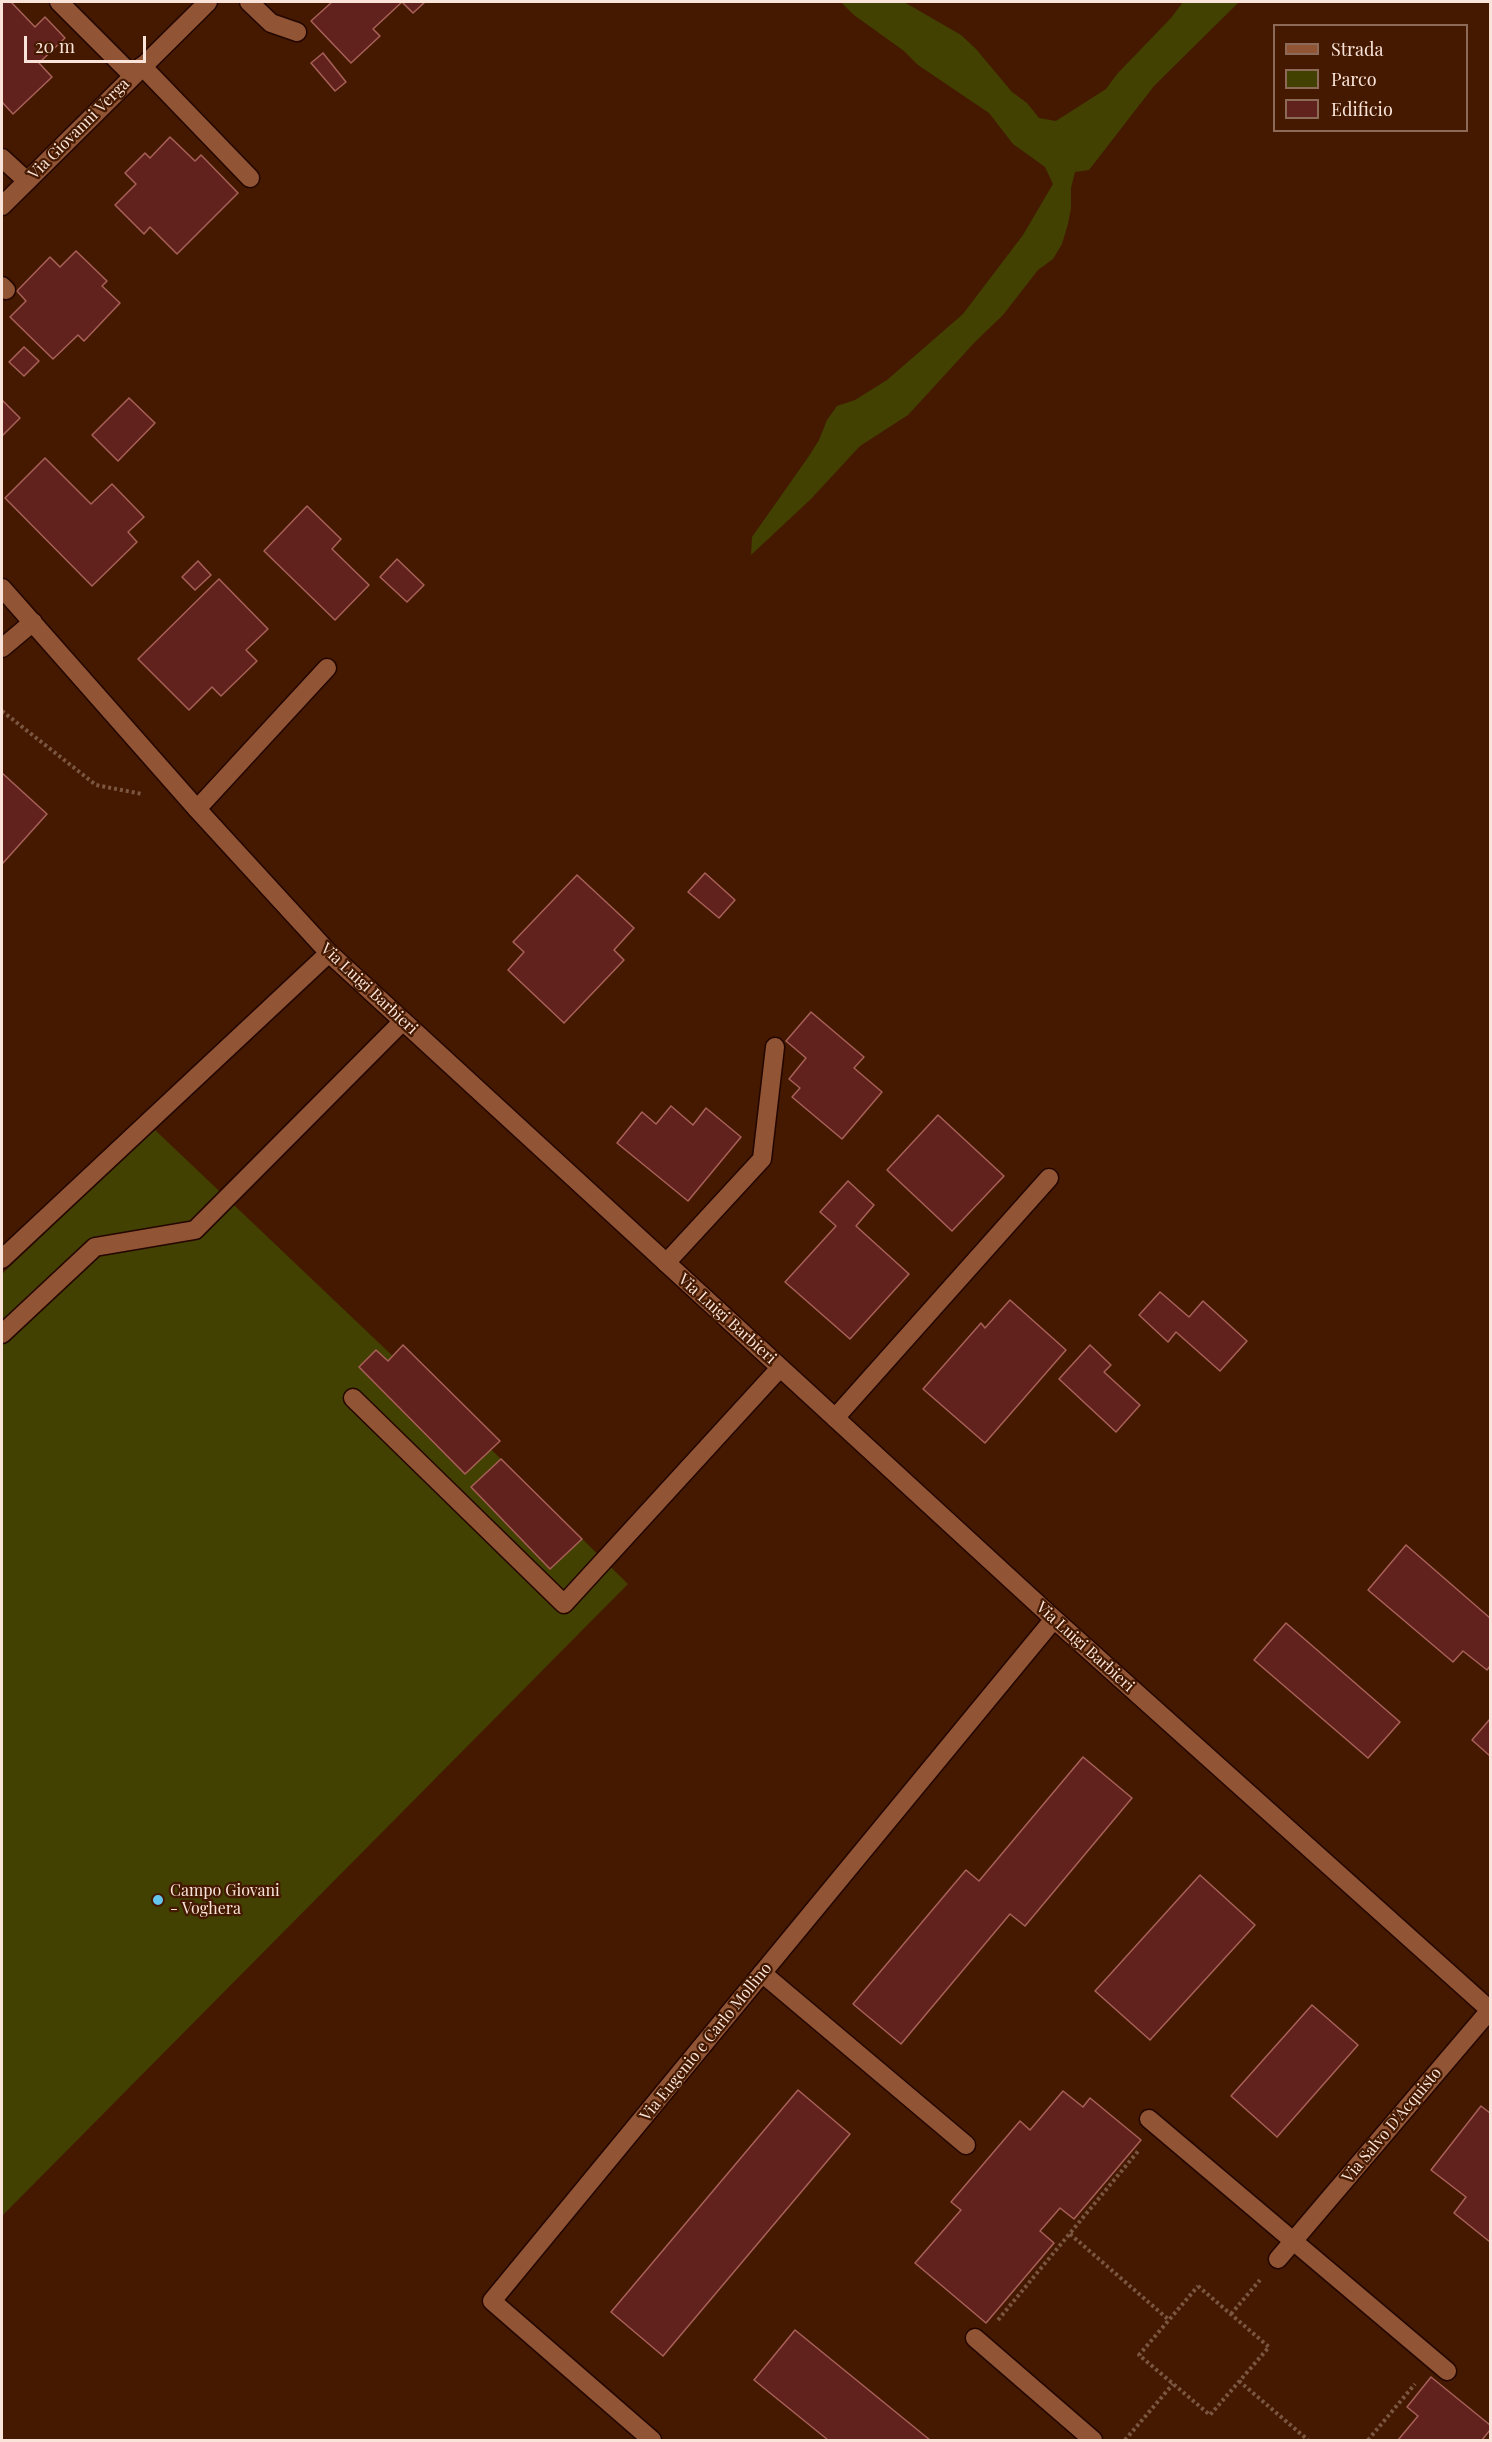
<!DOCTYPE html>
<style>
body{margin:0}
#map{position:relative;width:1492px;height:2442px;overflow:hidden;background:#441900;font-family:"Playfair Display",serif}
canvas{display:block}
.frame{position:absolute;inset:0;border:3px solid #fae4d9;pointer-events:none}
.legend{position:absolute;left:1273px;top:24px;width:195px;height:108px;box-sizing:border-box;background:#441900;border:2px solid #8d6a57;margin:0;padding:8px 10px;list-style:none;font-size:18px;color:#fae4d9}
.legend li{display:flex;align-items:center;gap:12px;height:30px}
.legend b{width:30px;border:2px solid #8d6a57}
.scale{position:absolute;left:24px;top:36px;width:122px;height:27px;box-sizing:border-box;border:3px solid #fae4d9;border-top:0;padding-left:8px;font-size:18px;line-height:21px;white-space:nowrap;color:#fae4d9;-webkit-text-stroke:4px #441900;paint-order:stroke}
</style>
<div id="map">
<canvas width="1492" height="2442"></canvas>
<div class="frame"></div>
<ul class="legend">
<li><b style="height:8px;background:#915434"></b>Strada</li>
<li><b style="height:16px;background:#424101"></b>Parco</li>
<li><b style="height:16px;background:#61211c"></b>Edificio</li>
</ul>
<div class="scale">20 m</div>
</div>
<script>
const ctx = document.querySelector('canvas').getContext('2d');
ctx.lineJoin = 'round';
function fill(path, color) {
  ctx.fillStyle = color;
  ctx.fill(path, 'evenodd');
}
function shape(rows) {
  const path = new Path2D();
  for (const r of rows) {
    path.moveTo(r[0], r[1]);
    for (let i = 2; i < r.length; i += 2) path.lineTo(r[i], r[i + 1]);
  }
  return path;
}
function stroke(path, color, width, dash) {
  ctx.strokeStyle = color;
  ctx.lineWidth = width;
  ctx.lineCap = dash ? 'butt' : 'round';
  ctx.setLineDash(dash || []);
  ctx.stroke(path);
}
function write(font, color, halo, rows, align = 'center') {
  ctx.font = font + ' "Playfair Display",serif';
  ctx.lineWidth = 4.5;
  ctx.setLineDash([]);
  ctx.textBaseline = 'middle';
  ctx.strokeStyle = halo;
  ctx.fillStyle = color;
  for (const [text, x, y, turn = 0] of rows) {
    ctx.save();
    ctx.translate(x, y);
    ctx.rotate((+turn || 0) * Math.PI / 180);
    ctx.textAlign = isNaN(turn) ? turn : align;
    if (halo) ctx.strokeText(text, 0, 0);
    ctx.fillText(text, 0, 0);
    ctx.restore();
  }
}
fill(shape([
 [841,2,904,2,961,35,976,49,1012,92,1027,103,1039,118,1056,121,1106,89,1117,74,1171,18,1183,2,1239,2,1154,86,1089,170,1075,172,1071,188,1071,208,1068,224,1062,244,1053,259,1038,270,1003,315,975,342,908,415,860,446,811,499,751,555,752,537,809,456,819,440,827,420,837,406,855,400,887,380,963,314,1023,235,1053,184,1045,167,1013,144,989,113,918,65,904,51,854,15],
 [154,1129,501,1459,628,1584,2,2216,2,1274]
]), '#424101');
const building = shape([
 [2,2,11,2,35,27,45,17,65,38,39,63,52,77,13,114,2,102,2,2],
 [332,2,402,2,373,29,380,36,351,63,311,21,332,2],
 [402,2,425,2,413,13,402,2],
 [323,53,346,82,335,91,311,63,323,53],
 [170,137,195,161,201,155,238,193,177,254,150,227,144,234,115,205,136,184,125,173,145,153,150,158,170,137],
 [76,251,107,281,102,286,120,303,84,341,78,335,53,359,10,317,26,301,17,291,50,257,60,267,76,251],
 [24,347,39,361,24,376,9,362,24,347],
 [129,398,155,423,118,461,92,435,129,398],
 [2,400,20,418,2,436,2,400],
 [45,458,91,504,112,484,144,517,128,532,137,542,92,586,5,498,45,458],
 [307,506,341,539,332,549,369,585,335,620,264,551,307,506],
 [397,559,424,585,407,602,380,577,397,559],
 [198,561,211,575,195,590,182,577,198,561],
 [219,579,268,629,246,650,257,661,221,696,212,687,189,710,138,659,219,579],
 [2,773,47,814,3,863,2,861,2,773],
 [705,873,735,900,719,918,688,892,705,873],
 [577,875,634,928,614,950,624,960,564,1023,508,970,524,952,513,942,577,875],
 [811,1012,864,1057,854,1068,882,1092,842,1139,792,1097,800,1088,789,1079,806,1058,786,1041,811,1012],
 [671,1106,693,1125,706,1108,741,1137,688,1201,617,1143,642,1112,656,1124,671,1106],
 [938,1115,1004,1176,952,1231,887,1170,938,1115],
 [848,1181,874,1205,856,1226,909,1274,850,1339,785,1282,836,1226,820,1212,848,1181],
 [1160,1292,1189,1317,1203,1301,1247,1341,1220,1371,1176,1332,1168,1342,1139,1315,1160,1292],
 [1010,1300,1066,1350,985,1443,923,1389,981,1323,985,1328,1010,1300],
 [403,1345,500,1441,465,1474,359,1367,376,1350,388,1361,403,1345],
 [1090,1345,1111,1365,1104,1372,1140,1405,1116,1432,1059,1379,1090,1345],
 [501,1459,582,1539,550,1569,471,1487,501,1459],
 [1406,1545,1490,1618,1490,1666,1487,1670,1463,1651,1453,1662,1368,1590,1406,1545],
 [1286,1623,1400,1722,1368,1758,1254,1660,1286,1623],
 [1490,1719,1490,1756,1472,1740,1490,1719],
 [1083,1757,1132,1798,1025,1926,1010,1914,901,2044,853,2004,966,1870,979,1881,1083,1757],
 [1200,1875,1255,1925,1150,2040,1095,1991,1200,1875],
 [1312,2005,1358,2045,1277,2137,1231,2096,1312,2005],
 [798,2090,850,2134,663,2356,611,2312,798,2090],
 [1063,2091,1083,2107,1090,2098,1141,2140,1074,2219,1060,2208,1040,2231,1054,2243,986,2323,915,2263,961,2210,951,2202,1020,2121,1030,2130,1063,2091],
 [1481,2106,1490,2113,1490,2242,1454,2213,1466,2197,1431,2170,1481,2106],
 [795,2330,930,2440,828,2440,754,2380,795,2330],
 [1431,2377,1490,2425,1490,2430,1482,2440,1398,2440,1418,2416,1407,2407,1431,2377]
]);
fill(building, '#61211c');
stroke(building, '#a86159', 1.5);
const lane = shape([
 [59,2,133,76],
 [249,2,271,23,297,32],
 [142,66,250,178],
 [2,158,27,181],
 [2,286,6,290],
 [197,809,327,668],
 [666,1263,762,1159,775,1047],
 [2,1334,95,1247,195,1230,403,1021],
 [353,1398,564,1604,780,1368],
 [835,1418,1049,1178],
 [762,1973,966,2145],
 [1149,2119,1447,2371],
 [975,2338,1093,2440]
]);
const street = shape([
 [2,206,208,2],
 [2,588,197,809,329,953,1054,1619,1490,2010],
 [2,648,33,622],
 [2,1259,329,953],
 [1278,2259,1490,2010],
 [652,2440,492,2301,1054,1619]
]);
stroke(lane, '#230600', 21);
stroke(street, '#230600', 21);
stroke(shape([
 [2,711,96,785,142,794],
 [1070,2234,1169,2320],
 [1198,2286,1269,2347,1210,2415,1139,2355,1198,2286],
 [1231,2314,1260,2280],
 [998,2320,1139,2150],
 [1239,2381,1308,2440],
 [1125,2440,1173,2384],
 [1368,2440,1415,2384]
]), '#7b5641', 4, [3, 3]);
stroke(lane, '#915434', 18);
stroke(street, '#915434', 18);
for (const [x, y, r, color] of [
 [158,1900,6,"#64c5ee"]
]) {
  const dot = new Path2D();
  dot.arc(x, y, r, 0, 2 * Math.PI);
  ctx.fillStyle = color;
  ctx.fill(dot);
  stroke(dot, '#441900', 2);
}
write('16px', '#fae4d9', '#441900', [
 ["Via Giovanni Verga",79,129,-45],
 ["Via Luigi Barbieri",369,989,43],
 ["Via Luigi Barbieri",727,1319,42],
 ["Via Luigi Barbieri",1085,1647,42],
 ["Via Eugenio e Carlo Mollino",706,2042,-51],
 ["Via Salvo D'Acquisto",1392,2125,-50]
]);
write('16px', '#fae4d9', '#441900', [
 ["Campo Giovani",170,1891],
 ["- Voghera",170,1909]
], 'left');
</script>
